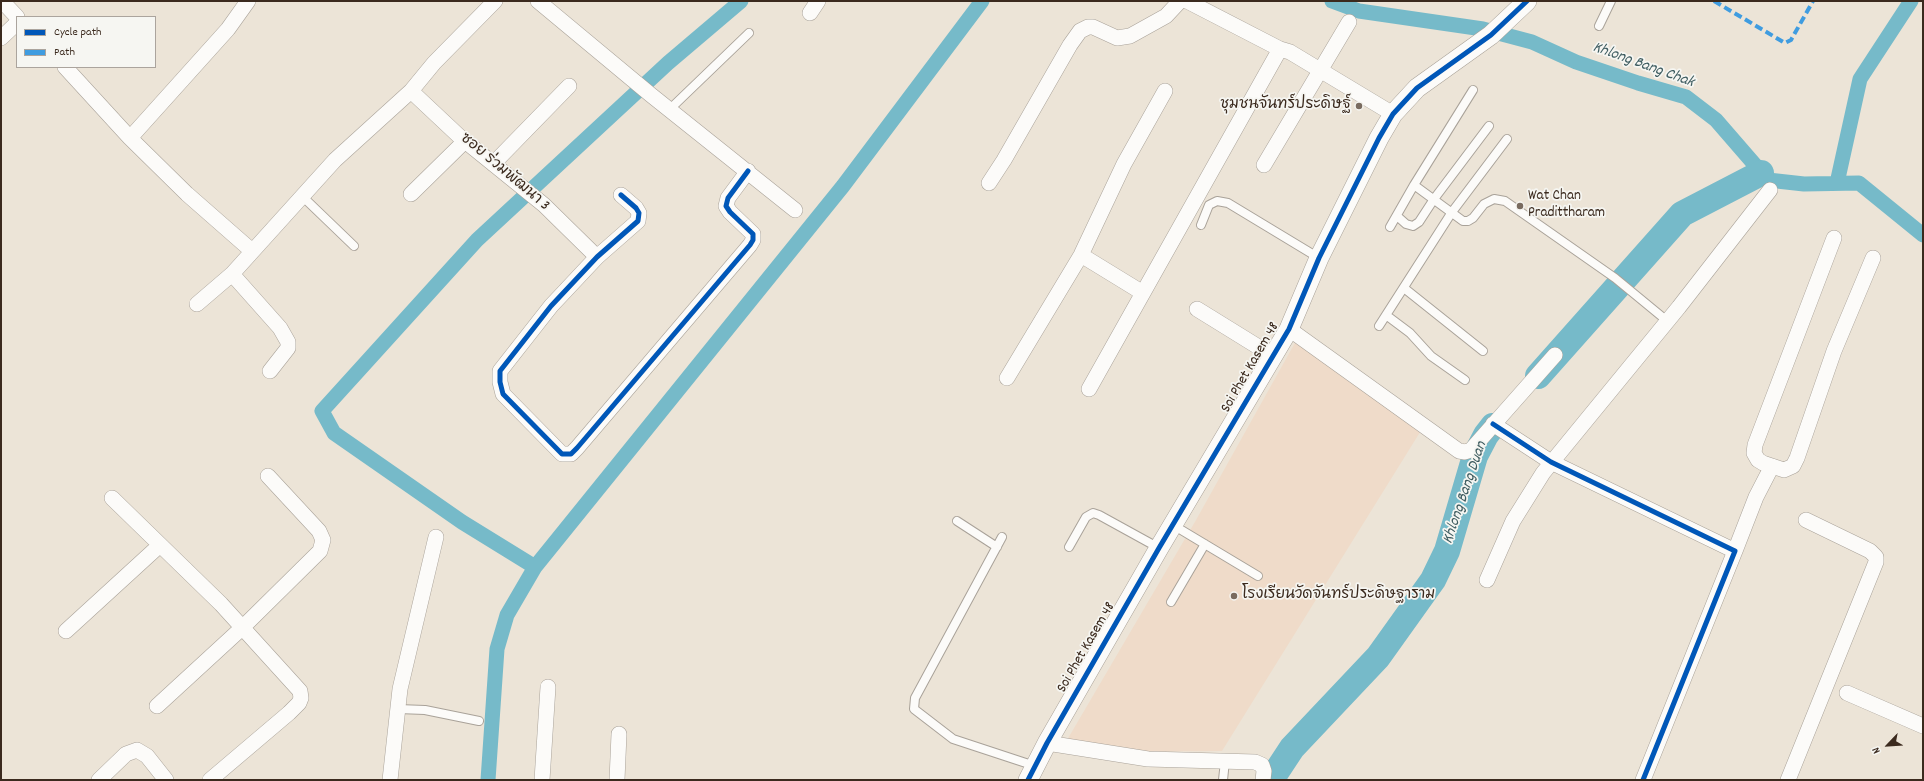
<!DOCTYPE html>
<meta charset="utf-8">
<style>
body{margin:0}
#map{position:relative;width:1924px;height:781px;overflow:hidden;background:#ece4d7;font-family:Dekko,sans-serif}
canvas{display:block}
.frame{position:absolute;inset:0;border:2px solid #3b2a1e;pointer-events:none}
.legend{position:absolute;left:16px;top:16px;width:140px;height:52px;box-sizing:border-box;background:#f6f6f2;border:1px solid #aba49d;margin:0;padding:5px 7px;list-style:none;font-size:12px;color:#3b2a1e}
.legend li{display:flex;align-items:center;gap:8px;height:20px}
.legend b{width:20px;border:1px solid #aba49d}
.north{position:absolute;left:1868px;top:725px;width:40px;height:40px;-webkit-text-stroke:3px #f6f6f2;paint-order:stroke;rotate:245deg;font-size:11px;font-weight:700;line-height:16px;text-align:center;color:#3b2a1e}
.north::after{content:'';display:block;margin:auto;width:14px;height:18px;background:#3b2a1e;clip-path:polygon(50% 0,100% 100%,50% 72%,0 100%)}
</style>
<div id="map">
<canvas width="1924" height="781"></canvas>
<div class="frame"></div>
<ul class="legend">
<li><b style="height:5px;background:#0057b8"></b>Cycle path</li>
<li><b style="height:5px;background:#3f9ce0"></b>Path</li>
</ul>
<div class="north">N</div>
</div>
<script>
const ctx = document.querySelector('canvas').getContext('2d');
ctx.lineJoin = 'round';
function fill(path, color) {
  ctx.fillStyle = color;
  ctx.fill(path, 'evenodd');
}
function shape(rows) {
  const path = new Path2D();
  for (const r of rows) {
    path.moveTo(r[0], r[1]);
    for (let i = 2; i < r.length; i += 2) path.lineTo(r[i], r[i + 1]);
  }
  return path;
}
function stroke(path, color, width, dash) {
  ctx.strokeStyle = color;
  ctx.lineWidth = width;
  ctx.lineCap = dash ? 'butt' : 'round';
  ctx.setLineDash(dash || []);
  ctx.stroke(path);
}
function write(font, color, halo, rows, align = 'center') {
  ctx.font = font + ' Dekko,"Playpen Sans Thai",sans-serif';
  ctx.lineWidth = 3.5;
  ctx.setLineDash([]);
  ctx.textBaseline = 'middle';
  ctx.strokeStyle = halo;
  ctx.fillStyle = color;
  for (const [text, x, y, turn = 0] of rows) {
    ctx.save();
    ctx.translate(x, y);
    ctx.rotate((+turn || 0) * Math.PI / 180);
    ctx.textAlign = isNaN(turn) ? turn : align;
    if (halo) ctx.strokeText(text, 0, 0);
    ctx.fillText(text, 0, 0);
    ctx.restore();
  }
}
fill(shape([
 [1296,341,1422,429,1222,751,1060,752,1196,520]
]), '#efdbc9');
stroke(shape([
 [1332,1,1359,11,1483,29,1532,42,1576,62,1638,83,1686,97,1716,120,1768,180,1804,184,1859,183,1923,235],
 [1837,183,1860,79,1911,1],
 [535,567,462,522,334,433,322,411,477,240,668,63,741,1],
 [488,780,497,649,507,615,535,567,843,186,982,1]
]), '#76bac9', 15);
stroke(shape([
 [1538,376,1682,214,1761,173],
 [1271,780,1292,748,1378,657,1433,580,1447,551,1475,456,1486,435,1493,426]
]), '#76bac9', 26);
const service = shape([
 [1599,26,1611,1],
 [670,109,749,33],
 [1414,185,1463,221,1468,221,1473,218,1484,204,1494,199,1505,201,1615,278,1666,320],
 [302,196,354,246],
 [1397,216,1406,224,1413,226,1419,222,1434,199,1489,126],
 [1201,225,1209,205,1217,201,1228,203,1319,258],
 [1390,227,1414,185,1473,90],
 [1404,288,1483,351],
 [1386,315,1410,333,1431,356,1465,380],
 [1379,326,1452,212,1507,139],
 [957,521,997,547],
 [1173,525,1258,576],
 [1002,537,915,698,914,709,953,739,1035,766],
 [1069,547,1086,517,1093,513,1099,515,1159,548],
 [1171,602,1205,544],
 [398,709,425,710,479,721],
 [1223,780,1225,761]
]);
const minor = shape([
 [2,1,17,17],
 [538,1,651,95,795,210],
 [1187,1,1280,49,1290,52,1393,114],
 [810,13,818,1],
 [1,38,17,23],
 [65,67,130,138,187,194,252,251],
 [411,91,460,137,544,205,597,257],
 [130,138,228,29,248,1],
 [493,164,569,86],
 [1264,165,1349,22],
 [989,183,1004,160,1070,45,1080,31,1088,27,1093,27,1117,38,1130,36,1166,16,1180,1],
 [411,194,465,141],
 [621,195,636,208,639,213,638,221,597,257,551,306,500,371,500,382,503,394,562,454,571,454,577,448,750,245,753,240,753,234,730,212,726,206,728,198,748,171],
 [1834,238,1755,445,1754,453,1758,460,1763,463,1784,470,1793,466,1797,458,1834,351,1873,258],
 [1081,255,1143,293],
 [232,274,280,328,288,342,288,348,270,371],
 [197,304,232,274,335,160,411,91,434,63,495,1],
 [1197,309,1273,356],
 [1289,329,1459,451,1465,452,1471,450,1555,355],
 [1007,378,1081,255,1124,164,1165,91],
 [1089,389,1280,49],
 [1493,424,1551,462,1735,551,1643,780],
 [112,498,221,604,300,691,301,698,299,703,289,713,210,780],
 [1735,551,1756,497,1772,466],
 [1487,580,1513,521,1543,473,1679,307,1770,190],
 [66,631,160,545],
 [1847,693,1923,726],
 [157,706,243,627,320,551,323,540,319,531,268,476],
 [1047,743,1148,759,1255,762,1262,765,1264,771,1263,780],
 [99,780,126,754,137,750,147,756,166,780],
 [390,780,400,689,436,537],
 [542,780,548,687],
 [617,780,619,734],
 [1788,780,1876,562,1876,557,1870,551,1806,520]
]);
const tertiary = shape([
 [1028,780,1047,743,1159,548,1289,329,1319,258,1379,138,1393,114,1417,88,1491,35,1527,1]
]);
stroke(service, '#a9a299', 10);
stroke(minor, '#a9a299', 16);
stroke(tertiary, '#a9a299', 20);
stroke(service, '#fcfbf9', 8);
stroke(minor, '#fcfbf9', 15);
stroke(tertiary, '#fcfbf9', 19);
stroke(shape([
 [1714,1,1785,43,1791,40,1813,1]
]), '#3f9ce0', 4, [8, 4]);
stroke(shape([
 [621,195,636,208,639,213,638,221,597,257,551,306,500,371,500,382,503,394,562,454,571,454,577,448,750,245,753,240,753,234,730,212,726,206,728,198,748,171],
 [1493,424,1551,462,1735,551,1643,780],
 [1028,780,1047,743,1159,548,1289,329,1319,258,1379,138,1393,114,1417,88,1491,35,1527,1]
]), '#0057b8', 5);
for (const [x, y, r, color] of [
 [1359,106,4,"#796b5f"],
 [1520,206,4,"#796b5f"],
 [1234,596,4,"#796b5f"]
]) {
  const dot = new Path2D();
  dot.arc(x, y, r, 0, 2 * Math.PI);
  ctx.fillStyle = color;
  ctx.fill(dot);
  stroke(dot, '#f6f6f2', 1.5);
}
write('15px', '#3b2a1e', '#f6f6f2', [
 ["ชุมชนจันทร์ประดิษฐ์",1351,106,"right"],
 ["Wat Chan",1528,197],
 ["Pradittharam",1528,214],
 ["โรงเรียนวัดจันทร์ประดิษฐาราม",1242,596]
], 'left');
write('15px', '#3b2a1e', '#f6f6f2', [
 ["ซอย ร่วมพัฒนา 3",504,173,40],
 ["Soi Phet Kasem 48",1251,368,-60],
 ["Soi Phet Kasem 48",1087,648,-60]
]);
write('italic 16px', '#3e5c60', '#f6f6f2', [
 ["Khlong Bang Chak",1643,66,20],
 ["Khlong Bang Duan",1466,493,-71]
]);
</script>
